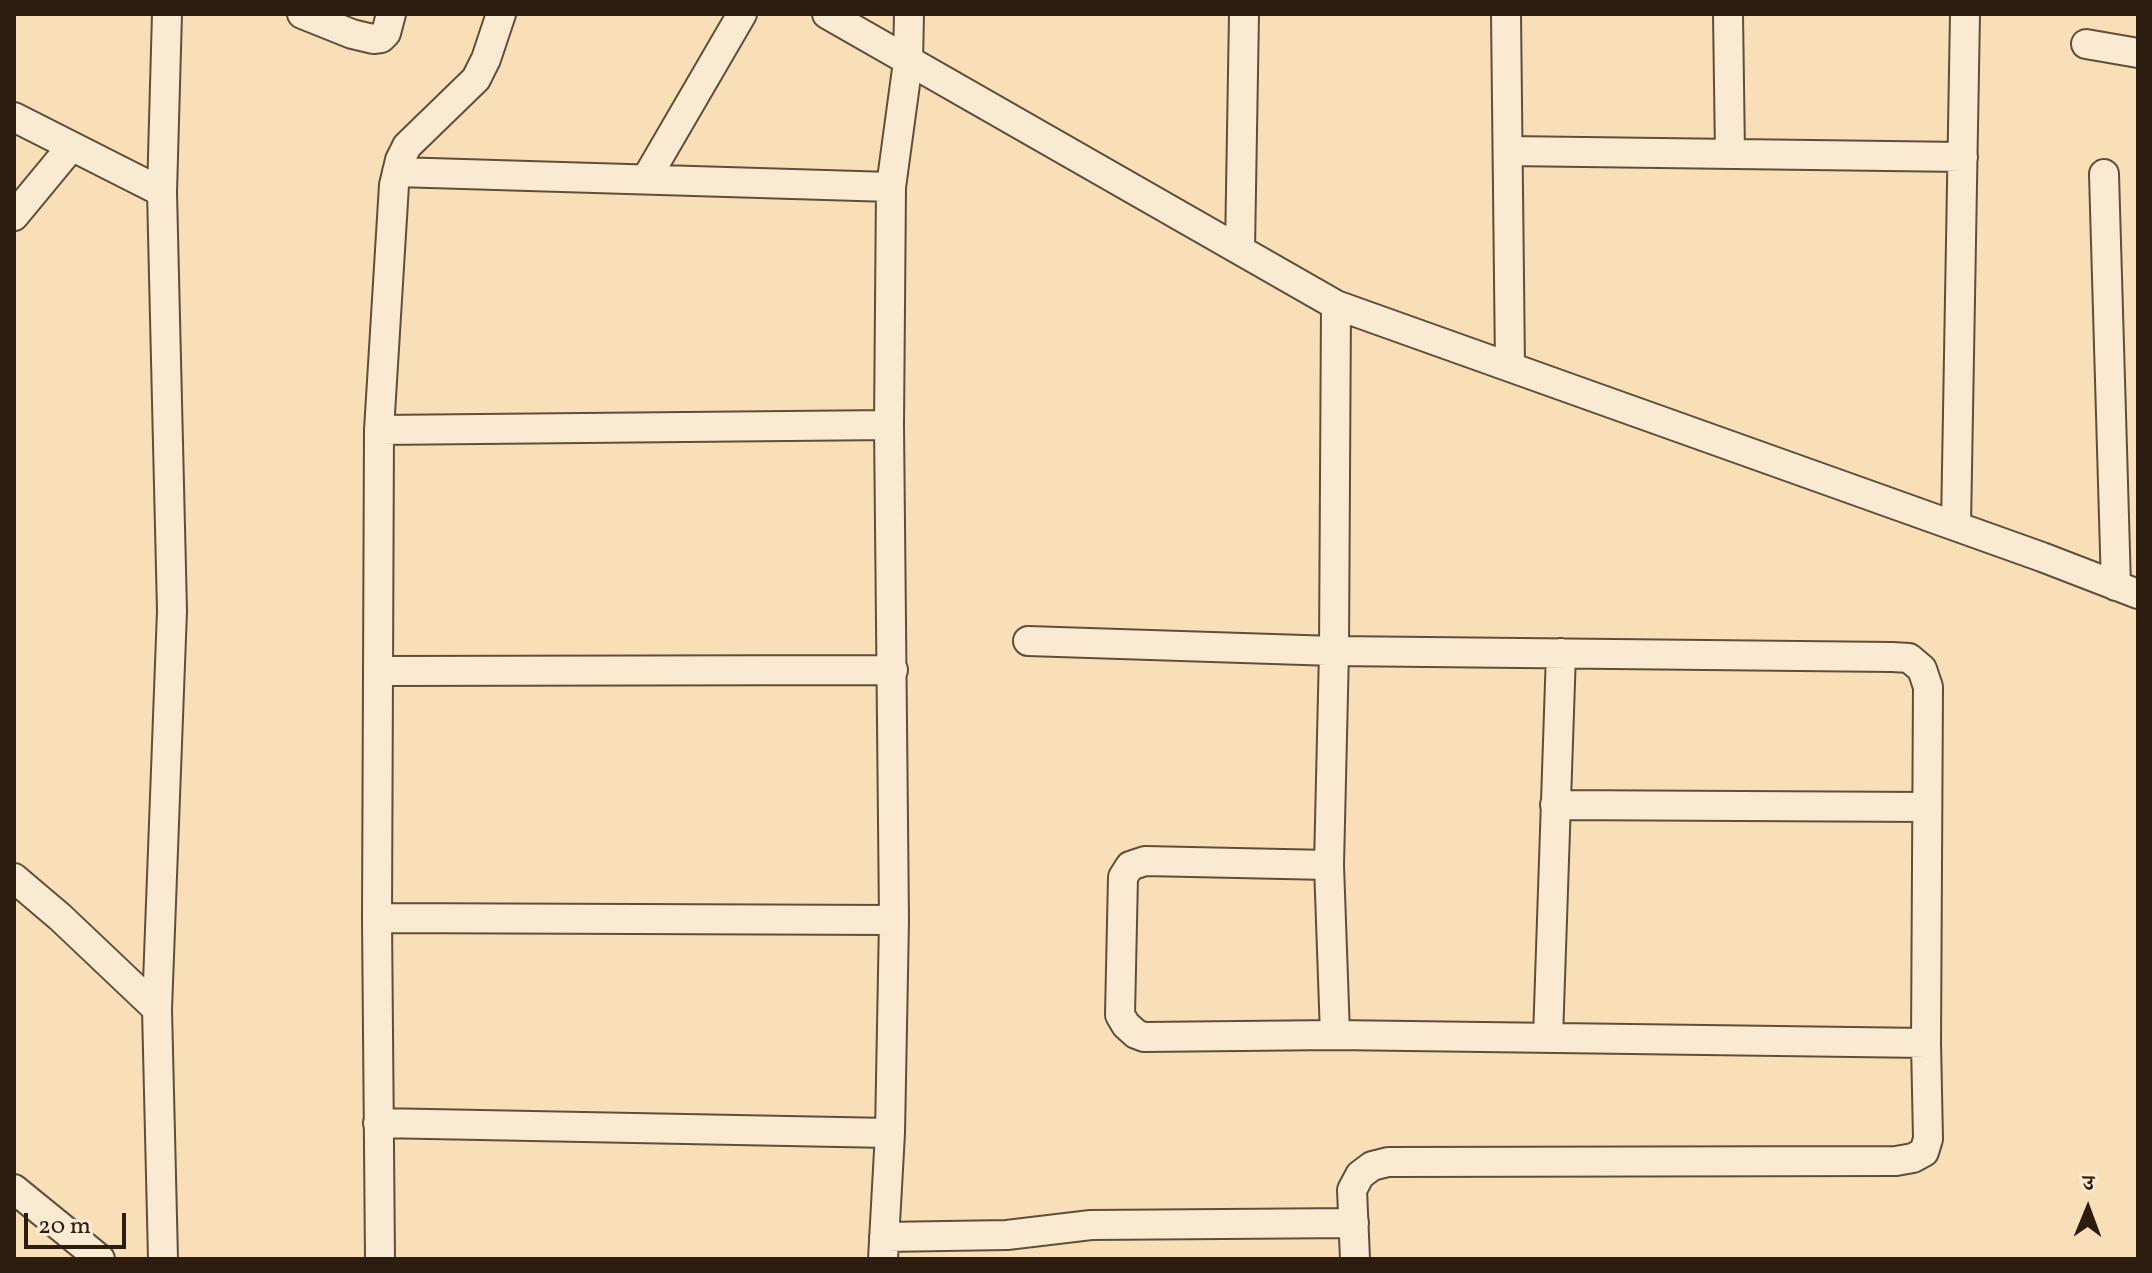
<!DOCTYPE html>
<meta charset="utf-8">
<style>
body{margin:0}
#map{position:relative;width:2152px;height:1273px;overflow:hidden;background:#f8dfb8;font-family:Vollkorn,"Noto Serif Devanagari",serif}
canvas{display:block}
.frame{position:absolute;inset:0;border:16px solid #2c1d10;pointer-events:none}
.north{position:absolute;left:2048px;top:1169px;width:80px;height:80px;-webkit-text-stroke:6px #faead1;paint-order:stroke;rotate:1deg;font-size:22px;font-weight:700;line-height:32px;text-align:center;color:#2c1d10}
.north::after{content:'';display:block;margin:auto;width:28px;height:36px;background:#2c1d10;clip-path:polygon(50% 0,100% 100%,50% 72%,0 100%)}
.scale{position:absolute;left:24px;top:1213px;width:102px;height:36px;box-sizing:border-box;border:4px solid #2c1d10;border-top:0;padding-left:10px;font-size:24px;line-height:28px;white-space:nowrap;color:#2c1d10;-webkit-text-stroke:6px #faead1;paint-order:stroke}
</style>
<div id="map">
<canvas width="2152" height="1273"></canvas>
<div class="frame"></div>
<div class="north">उ</div>
<div class="scale">20 m</div>
</div>
<script>
const ctx = document.querySelector('canvas').getContext('2d');
ctx.lineJoin = 'round';
function shape(rows) {
  const path = new Path2D();
  for (const r of rows) {
    path.moveTo(r[0], r[1]);
    for (let i = 2; i < r.length; i += 2) path.lineTo(r[i], r[i + 1]);
  }
  return path;
}
function stroke(path, color, width, dash) {
  ctx.strokeStyle = color;
  ctx.lineWidth = width;
  ctx.lineCap = dash ? 'butt' : 'round';
  ctx.setLineDash(dash || []);
  ctx.stroke(path);
}
const street = shape([
 [302,14,352,34,373,39,381,38,386,33,391,14],
 [827,14,1336,305,2042,557,2138,594],
 [1506,14,1510,366],
 [1728,14,1730,154],
 [2086,44,2138,53],
 [14,117,162,192],
 [1508,151,1963,157],
 [397,172,891,187],
 [2104,174,2116,586],
 [646,179,742,14],
 [14,216,71,147],
 [1240,249,1244,14],
 [379,430,889,425],
 [1956,526,1965,14],
 [1028,641,1334,651,1892,657,1909,658,1922,669,1928,687,1926,1043,1928,1139,1924,1152,1913,1158,1896,1161,1388,1162,1372,1166,1360,1175,1352,1190,1355,1259],
 [379,671,893,670],
 [1555,805,1927,807],
 [1329,865,1145,861,1130,866,1123,877,1120,1015,1126,1025,1136,1034,1144,1037,1335,1035,1926,1043],
 [14,878,60,917,157,1009],
 [377,918,894,920],
 [1335,1035,1329,865,1334,651,1336,305],
 [1548,1038,1561,653],
 [378,1123,890,1133],
 [14,1189,100,1259],
 [884,1237,1007,1235,1091,1225,1354,1223],
 [163,1259,157,1009,172,611,162,192,167,14],
 [380,1259,377,918,379,430,394,185,400,160,407,146,476,79,486,59,501,14],
 [883,1259,890,1133,894,920,889,425,891,187,908,62,909,14]
]);
stroke(street, '#5f4e3a', 32);
stroke(street, '#faead1', 28);
</script>
